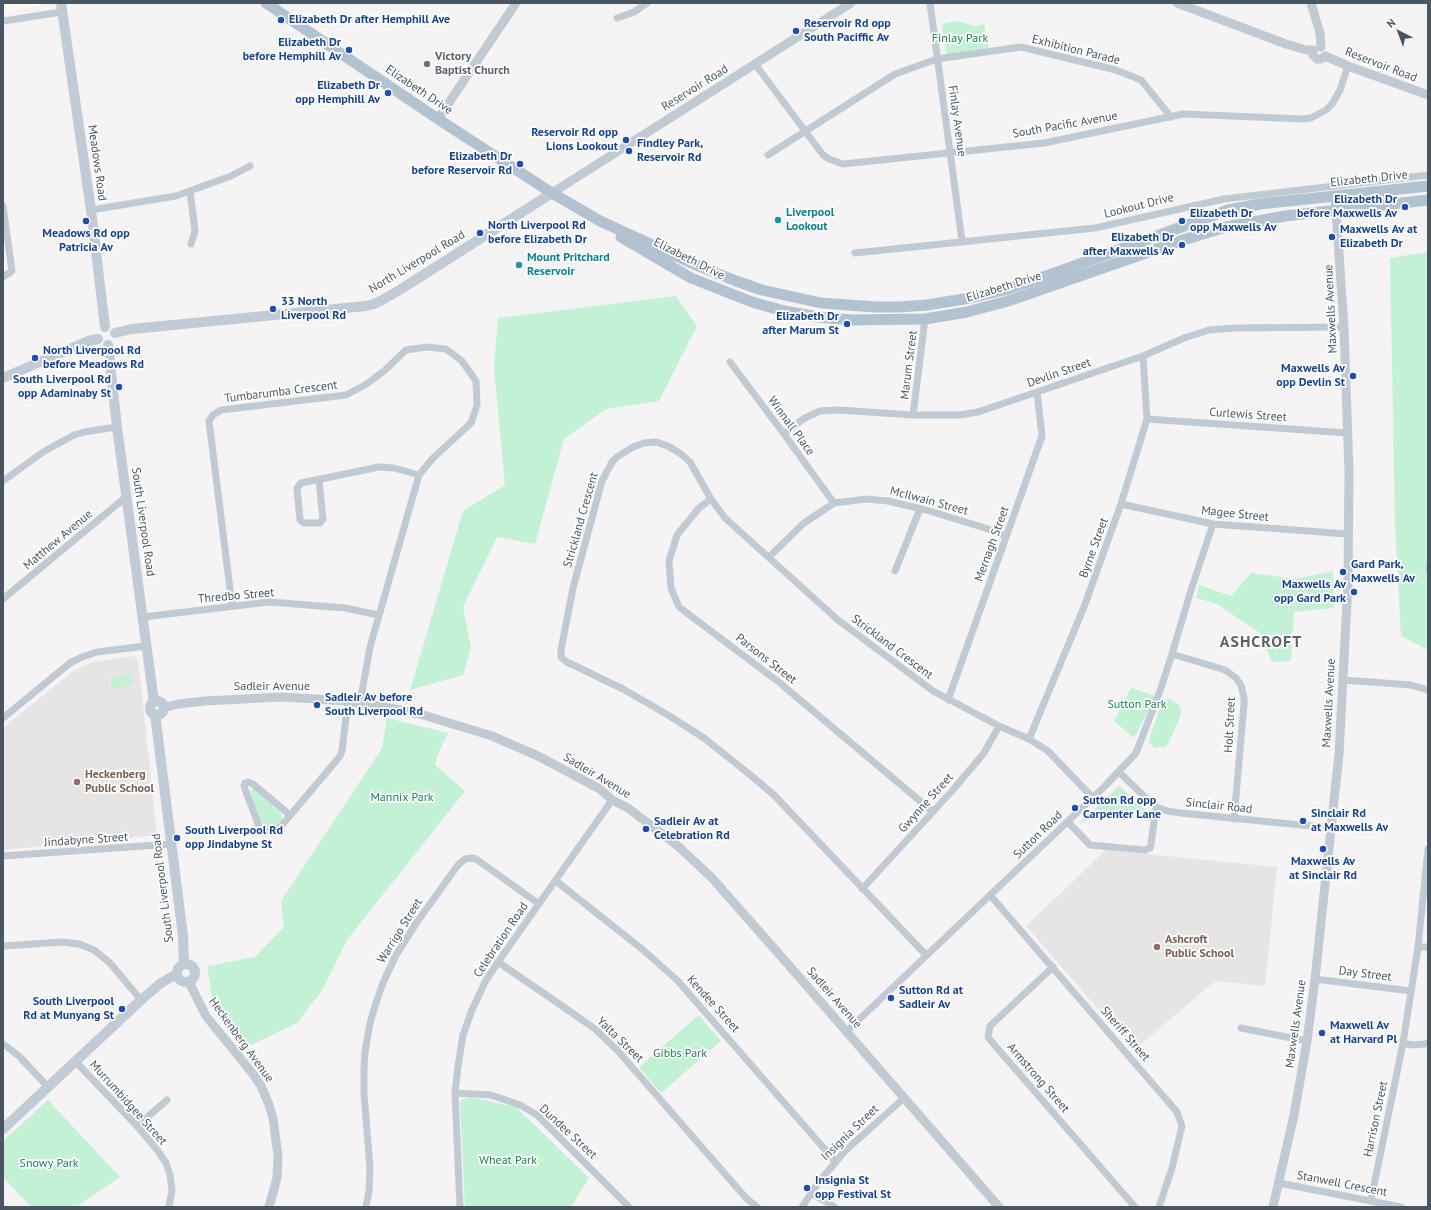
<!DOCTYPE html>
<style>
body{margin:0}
#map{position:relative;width:1431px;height:1210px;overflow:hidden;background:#f5f3f3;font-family:"PT Sans",sans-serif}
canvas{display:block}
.frame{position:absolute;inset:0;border:4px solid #4a5661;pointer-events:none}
.north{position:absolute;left:1379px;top:12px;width:40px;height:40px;-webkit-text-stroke:3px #fff;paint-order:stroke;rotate:318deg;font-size:11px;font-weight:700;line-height:16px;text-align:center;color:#4a5661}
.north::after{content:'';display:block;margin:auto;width:14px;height:18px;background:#4a5661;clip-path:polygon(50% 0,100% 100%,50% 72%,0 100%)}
</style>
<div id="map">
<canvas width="1431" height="1210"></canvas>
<div class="frame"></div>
<div class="north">N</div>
</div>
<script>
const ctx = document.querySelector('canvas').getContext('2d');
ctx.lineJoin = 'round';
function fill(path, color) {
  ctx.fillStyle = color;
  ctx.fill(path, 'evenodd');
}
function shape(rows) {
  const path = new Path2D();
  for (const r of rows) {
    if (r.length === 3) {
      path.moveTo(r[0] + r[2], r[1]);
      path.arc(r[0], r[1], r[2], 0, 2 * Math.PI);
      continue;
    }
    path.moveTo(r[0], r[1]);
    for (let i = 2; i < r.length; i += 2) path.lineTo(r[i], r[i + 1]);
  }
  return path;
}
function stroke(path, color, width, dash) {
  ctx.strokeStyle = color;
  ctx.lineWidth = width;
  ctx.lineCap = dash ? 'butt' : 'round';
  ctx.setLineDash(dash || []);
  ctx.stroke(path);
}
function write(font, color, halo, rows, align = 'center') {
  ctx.font = font + ' "PT Sans",sans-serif';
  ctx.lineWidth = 3.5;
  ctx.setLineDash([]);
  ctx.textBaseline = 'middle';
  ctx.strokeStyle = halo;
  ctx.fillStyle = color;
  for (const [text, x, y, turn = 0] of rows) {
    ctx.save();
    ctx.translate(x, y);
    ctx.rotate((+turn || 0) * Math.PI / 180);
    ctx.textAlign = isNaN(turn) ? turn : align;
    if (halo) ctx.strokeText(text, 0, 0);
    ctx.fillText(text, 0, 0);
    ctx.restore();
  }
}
fill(shape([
 [3,3,48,3,3,12]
]), '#fdf9ef');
fill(shape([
 [133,656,138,659,157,835,3,850,3,728,73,671,93,662],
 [1106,850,1277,867,1265,986,1215,981,1134,1050,1026,926]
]), '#e6e4e5');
fill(shape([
 [959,21,974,26,984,24,989,51,950,55,947,54,946,51,942,27,945,23],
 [1428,252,1428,650,1401,636,1395,524,1390,258],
 [676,296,697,326,659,401,606,409,564,439,535,544,497,537,463,607,471,648,463,675,410,690,463,511,505,485,494,368,498,318],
 [1333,571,1334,608,1294,612,1291,661,1272,662,1260,633,1217,604,1196,598,1199,585,1231,596,1251,573,1296,579],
 [131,673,134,684,112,690,110,679],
 [1131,688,1156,696,1134,738,1114,721],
 [1169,699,1178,704,1181,709,1180,717,1168,744,1165,747,1155,748,1149,743,1150,737,1161,704,1163,700],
 [387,718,448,733,437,756,435,765,465,791,347,940,323,989,297,1023,247,1047,212,997,207,966,255,957,284,927,281,901,382,748],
 [1119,786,1148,812,1147,816,1106,812,1080,823],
 [251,789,255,789,281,813,282,819,280,822,273,827,267,828,261,825,250,792],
 [699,1015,721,1041,661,1093,639,1067],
 [469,1097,516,1107,589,1178,571,1207,465,1207,460,1103,462,1100],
 [48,1100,120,1177,76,1207,31,1207,3,1177,3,1141]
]), '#c3f1d5');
stroke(shape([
 [1428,561,1427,569,1428,575]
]), '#90daee', 2);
stroke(shape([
 [930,3,962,241],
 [617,18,634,12,647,3],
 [3,21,62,12],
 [755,64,823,155,829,159,843,164,1044,143,1183,114,1303,119,1311,118,1326,110,1332,104,1340,90,1348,66],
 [768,155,895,74,937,59,1021,47,1116,70,1141,80,1171,117],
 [190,191,195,231,191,244],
 [3,206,12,271,3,277],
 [91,210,176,196,231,176,250,166],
 [855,253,1095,228,1224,199,1428,175],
 [730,362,784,434,834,503],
 [913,415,925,319],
 [1147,419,1348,433],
 [784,434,803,419,820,411,839,410,913,415,959,415,978,412,1143,356,1184,338,1209,330,1235,328,1344,327],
 [319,480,323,519,320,523,304,523,300,520,297,488,301,483,379,467,394,468,419,475],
 [3,481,43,452,74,435,84,432,117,427],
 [711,499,699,508,677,535,669,561,671,588,679,607,780,683,933,812],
 [1121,504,1213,524,1348,534],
 [769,557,804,523,834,503,866,499,888,501,926,510,985,528,1006,536],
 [895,571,920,509],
 [3,599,126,497],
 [232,605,209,421,213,415,221,410,346,395,365,385,384,371,406,350,427,347,446,349,462,361,476,381,477,405,471,423,433,458,419,475,370,647,360,703],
 [143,617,269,602,345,608,379,615],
 [1172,654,1225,670,1236,678,1241,685,1244,698,1244,704,1234,819],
 [1343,680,1411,685,1428,690],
 [948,700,1042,436,1037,392],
 [3,718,70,663,82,657,97,652,146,646],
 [1029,739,1084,607,1121,504,1147,419,1143,356],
 [1119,772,1150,802,1156,807,1167,811,1181,813,1331,828],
 [290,815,253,784,248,782,245,783,244,786,246,792,260,829,266,832,273,831,278,828,282,825,336,761,340,756,342,751,348,701],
 [1068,822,1090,845,1145,850,1150,848,1151,844,1156,807],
 [3,856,171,844],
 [556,881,642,949,677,980,835,1161],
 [862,889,952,791,984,753,999,726],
 [990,895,1177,1112,1182,1126,1172,1168,1159,1207],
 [3,946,62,942,79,944,94,950,110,963,141,1000],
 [1418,947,1428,947],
 [926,955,774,795,748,773,704,738,668,715,623,689,567,662,561,657,561,650,573,588,602,481,612,462,617,457,633,447,644,443,656,442,668,446,681,454,690,462,711,499,725,518,838,620,933,691,999,726,1029,739,1048,751,1093,798],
 [498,962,568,1010,595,1029,618,1051,746,1198,757,1207],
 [1053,967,990,1026,988,1037,991,1041,1135,1207],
 [1315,979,1411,991],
 [1241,1028,1307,1041],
 [847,1031,1105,786,1136,753,1160,691,1172,654,1191,590,1213,524],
 [1403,1043,1412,1045,1425,1044,1428,1043],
 [3,1044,19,1056,48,1087],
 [75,1061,137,1126,158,1151,166,1163,170,1175,172,1190,169,1207],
 [455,1093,491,1095,520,1105,537,1115,629,1207],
 [137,1126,167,1100],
 [1279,1183,1401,1207],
 [811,1193,835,1207],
 [1371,1200,1403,1043,1418,947,1428,849],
 [366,1207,369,1191,370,1168,364,1093,364,1070,365,1052,370,1023,376,1003,383,983,396,955,417,922,458,865,465,859,472,858,476,859,539,904],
 [460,1207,455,1093,458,1066,463,1035,472,1010,485,982,498,962,612,800],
 [802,1207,818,1183,845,1151,904,1098]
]), '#c1cad2', 7);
stroke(shape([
 [1177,3,1286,44,1306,50,1313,50],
 [1311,3,1320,33,1321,47],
 [1313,50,1313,55,1317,59,1321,59,1325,56],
 [1325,56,1348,66,1428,95],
 [438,119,516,3],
 [552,193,851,3],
 [163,708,178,704,205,701,282,697,348,701,395,709,420,714,492,736,538,756,600,789,612,800,628,808,679,847,712,878,786,962,999,1207],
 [189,982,206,1016,253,1074,261,1086,268,1102,273,1118,278,1156,277,1178,269,1207],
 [1273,1207,1294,1115,1307,1041,1315,979,1339,754,1348,583,1349,472,1344,327,1335,196]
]), '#c1cad2', 9);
stroke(shape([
 [61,3,91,210,105,327],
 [115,333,132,329,366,306,374,304,382,300,398,291,552,193],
 [108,345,117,427,154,702],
 [3,378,88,341,98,339],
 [157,708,7],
 [155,714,183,936,184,964],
 [186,973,9],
 [3,1129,141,1000,161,983,177,974]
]), '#c1cbd6', 10);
stroke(shape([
 [266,3,438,119,552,193,600,221,696,265,736,281,762,290,821,303,876,307,899,307,927,305,970,298,1004,290,1055,273,1228,210,1260,204,1428,186],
 [621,237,691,278,752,302,784,311,818,317,852,320,925,319,967,312,1008,301,1183,240,1226,227,1285,216,1428,200]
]), '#b3c2d1', 11);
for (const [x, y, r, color] of [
 [281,20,4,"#1a4fb4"],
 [796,31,4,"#1a4fb4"],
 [349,50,4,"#1a4fb4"],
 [427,64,4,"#6b7280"],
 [388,93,4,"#1a4fb4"],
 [626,140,4,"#1a4fb4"],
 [629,151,4,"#1a4fb4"],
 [520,164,4,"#1a4fb4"],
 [1405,207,4,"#1a4fb4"],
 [778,220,4,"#0f9aa8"],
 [86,221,4,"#1a4fb4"],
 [1182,221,4,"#1a4fb4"],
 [480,233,4,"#1a4fb4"],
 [1332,237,4,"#1a4fb4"],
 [1182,245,4,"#1a4fb4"],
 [519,265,4,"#0f9aa8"],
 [273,309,4,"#1a4fb4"],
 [847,324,4,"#1a4fb4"],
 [35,358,4,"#1a4fb4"],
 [1353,376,4,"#1a4fb4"],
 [119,387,4,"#1a4fb4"],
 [1343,572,4,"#1a4fb4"],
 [1354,592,4,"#1a4fb4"],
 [317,705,4,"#1a4fb4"],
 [77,782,4,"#8d6e63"],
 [1075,808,4,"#1a4fb4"],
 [1303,821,4,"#1a4fb4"],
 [646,829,4,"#1a4fb4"],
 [177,838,4,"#1a4fb4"],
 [1323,849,4,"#1a4fb4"],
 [1157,947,4,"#8d6e63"],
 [891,998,4,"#1a4fb4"],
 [122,1009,4,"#1a4fb4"],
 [1322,1033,4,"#1a4fb4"],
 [807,1188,4,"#1a4fb4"]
]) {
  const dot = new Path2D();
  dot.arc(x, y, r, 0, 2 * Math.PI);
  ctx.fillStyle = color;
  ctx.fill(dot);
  stroke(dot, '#fff', 1.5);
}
write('bold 12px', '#164399', '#fff', [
 ["Elizabeth Dr after Hemphill Ave",289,20],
 ["Reservoir Rd opp",804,24],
 ["South Paciffic Av",804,38],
 ["Elizabeth Dr",341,43,"right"],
 ["before Hemphill Av",341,57,"right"],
 ["Elizabeth Dr",380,86,"right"],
 ["opp Hemphill Av",380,100,"right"],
 ["Reservoir Rd opp",618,133,"right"],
 ["Lions Lookout",618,147,"right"],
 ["Findley Park,",637,144],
 ["Reservoir Rd",637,158],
 ["Elizabeth Dr",512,157,"right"],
 ["before Reservoir Rd",512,171,"right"],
 ["Elizabeth Dr",1397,200,"right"],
 ["before Maxwells Av",1397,214,"right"],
 ["Elizabeth Dr",1190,214],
 ["opp Maxwells Av",1190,228],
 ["North Liverpool Rd",488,226],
 ["before Elizabeth Dr",488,240],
 ["Maxwells Av at",1340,230],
 ["Elizabeth Dr",1340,244],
 ["Meadows Rd opp",86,234,"center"],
 ["Patricia Av",86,248,"center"],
 ["Elizabeth Dr",1174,238,"right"],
 ["after Maxwells Av",1174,252,"right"],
 ["33 North",281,302],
 ["Liverpool Rd",281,316],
 ["Elizabeth Dr",839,317,"right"],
 ["after Marum St",839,331,"right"],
 ["North Liverpool Rd",43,351],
 ["before Meadows Rd",43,365],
 ["Maxwells Av",1345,369,"right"],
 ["opp Devlin St",1345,383,"right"],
 ["South Liverpool Rd",111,380,"right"],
 ["opp Adaminaby St",111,394,"right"],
 ["Gard Park,",1351,565],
 ["Maxwells Av",1351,579],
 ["Maxwells Av",1346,585,"right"],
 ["opp Gard Park",1346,599,"right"],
 ["Sadleir Av before",325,698],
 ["South Liverpool Rd",325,712],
 ["Sutton Rd opp",1083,801],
 ["Carpenter Lane",1083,815],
 ["Sinclair Rd",1311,814],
 ["at Maxwells Av",1311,828],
 ["Sadleir Av at",654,822],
 ["Celebration Rd",654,836],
 ["South Liverpool Rd",185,831],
 ["opp Jindabyne St",185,845],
 ["Maxwells Av",1323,862,"center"],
 ["at Sinclair Rd",1323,876,"center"],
 ["Sutton Rd at",899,991],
 ["Sadleir Av",899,1005],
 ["South Liverpool",114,1002,"right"],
 ["Rd at Munyang St",114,1016,"right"],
 ["Maxwell Av",1330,1026],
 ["at Harvard Pl",1330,1040],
 ["Insignia St",815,1181],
 ["opp Festival St",815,1195]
], 'left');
write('12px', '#17864f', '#fff', [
 ["Finlay Park",960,39],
 ["Sutton Park",1137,705],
 ["Mannix Park",402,798],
 ["Gibbs Park",680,1054],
 ["Wheat Park",508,1161],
 ["Snowy Park",49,1164]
]);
write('12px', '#4a5661', '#fff', [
 ["Exhibition Parade",1076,50,14],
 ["Reservoir Road",1381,65,21],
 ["Reservoir Road",695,88,-32],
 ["Elizabeth Drive",419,90,34],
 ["Finlay Avenue",957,121,82],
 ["South Pacific Avenue",1065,125,-10],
 ["Meadows Road",97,163,82],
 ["Elizabeth Drive",1369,179,-6],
 ["Lookout Drive",1139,206,-14],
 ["Elizabeth Drive",689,259,27],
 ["North Liverpool Road",417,262,-31],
 ["Elizabeth Drive",1004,287,-17],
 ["Maxwells Avenue",1331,309,-93],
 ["Marum Street",909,365,-83],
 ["Devlin Street",1059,373,-19],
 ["Tumbarumba Crescent",281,392,-7],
 ["Curlewis Street",1248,415,4],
 ["Winnall Place",791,426,54],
 ["McIlwain Street",929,501,15],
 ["Magee Street",1235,514,6],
 ["Strickland Crescent",581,520,-74],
 ["South Liverpool Road",143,522,82],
 ["Matthew Avenue",58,540,-40],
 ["Mernagh Street",992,544,-70],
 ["Byrne Street",1094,548,-70],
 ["Thredbo Street",236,596,-5],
 ["Strickland Crescent",892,647,37],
 ["Parsons Street",766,659,38],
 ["Sadleir Avenue",272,687],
 ["Maxwells Avenue",1329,703,-87],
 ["Holt Street",1230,725,-87],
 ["Sadleir Avenue",597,776,31],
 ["Gwynne Street",926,803,-48],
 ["Sinclair Road",1219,806,6],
 ["Sutton Road",1038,835,-44],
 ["Jindabyne Street",86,840,-4],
 ["South Liverpool Road",163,888,-97],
 ["Warrigo Street",400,931,-58],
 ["Celebration Road",501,940,-56],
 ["Day Street",1365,974,7],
 ["Sadleir Avenue",834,998,49],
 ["Kendee Street",713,1004,48],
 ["Maxwells Avenue",1296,1024,-82],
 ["Sheriff Street",1125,1034,49],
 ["Heckenberg Avenue",241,1040,54],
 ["Yalta Street",620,1040,44],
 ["Armstrong Street",1038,1078,49],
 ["Murrumbidgee Street",128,1103,48],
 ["Harrison Street",1376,1119,-78],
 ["Dundee Street",568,1132,43],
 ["Insignia Street",850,1133,-44],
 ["Stanwell Crescent",1342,1184,11]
]);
write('bold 12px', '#5b616d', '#fff', [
 ["Victory",435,57],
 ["Baptist Church",435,71]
], 'left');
write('bold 12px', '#0d838f', '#fff', [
 ["Liverpool",786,213],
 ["Lookout",786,227],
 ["Mount Pritchard",527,258],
 ["Reservoir",527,272]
], 'left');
write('bold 12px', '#785e54', '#fff', [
 ["Heckenberg",85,775],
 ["Public School",85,789],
 ["Ashcroft",1165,940],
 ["Public School",1165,954]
], 'left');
ctx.letterSpacing = '1px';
write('bold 16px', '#5f6368', '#fff', [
 ["ASHCROFT",1261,642]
]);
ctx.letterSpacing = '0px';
</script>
